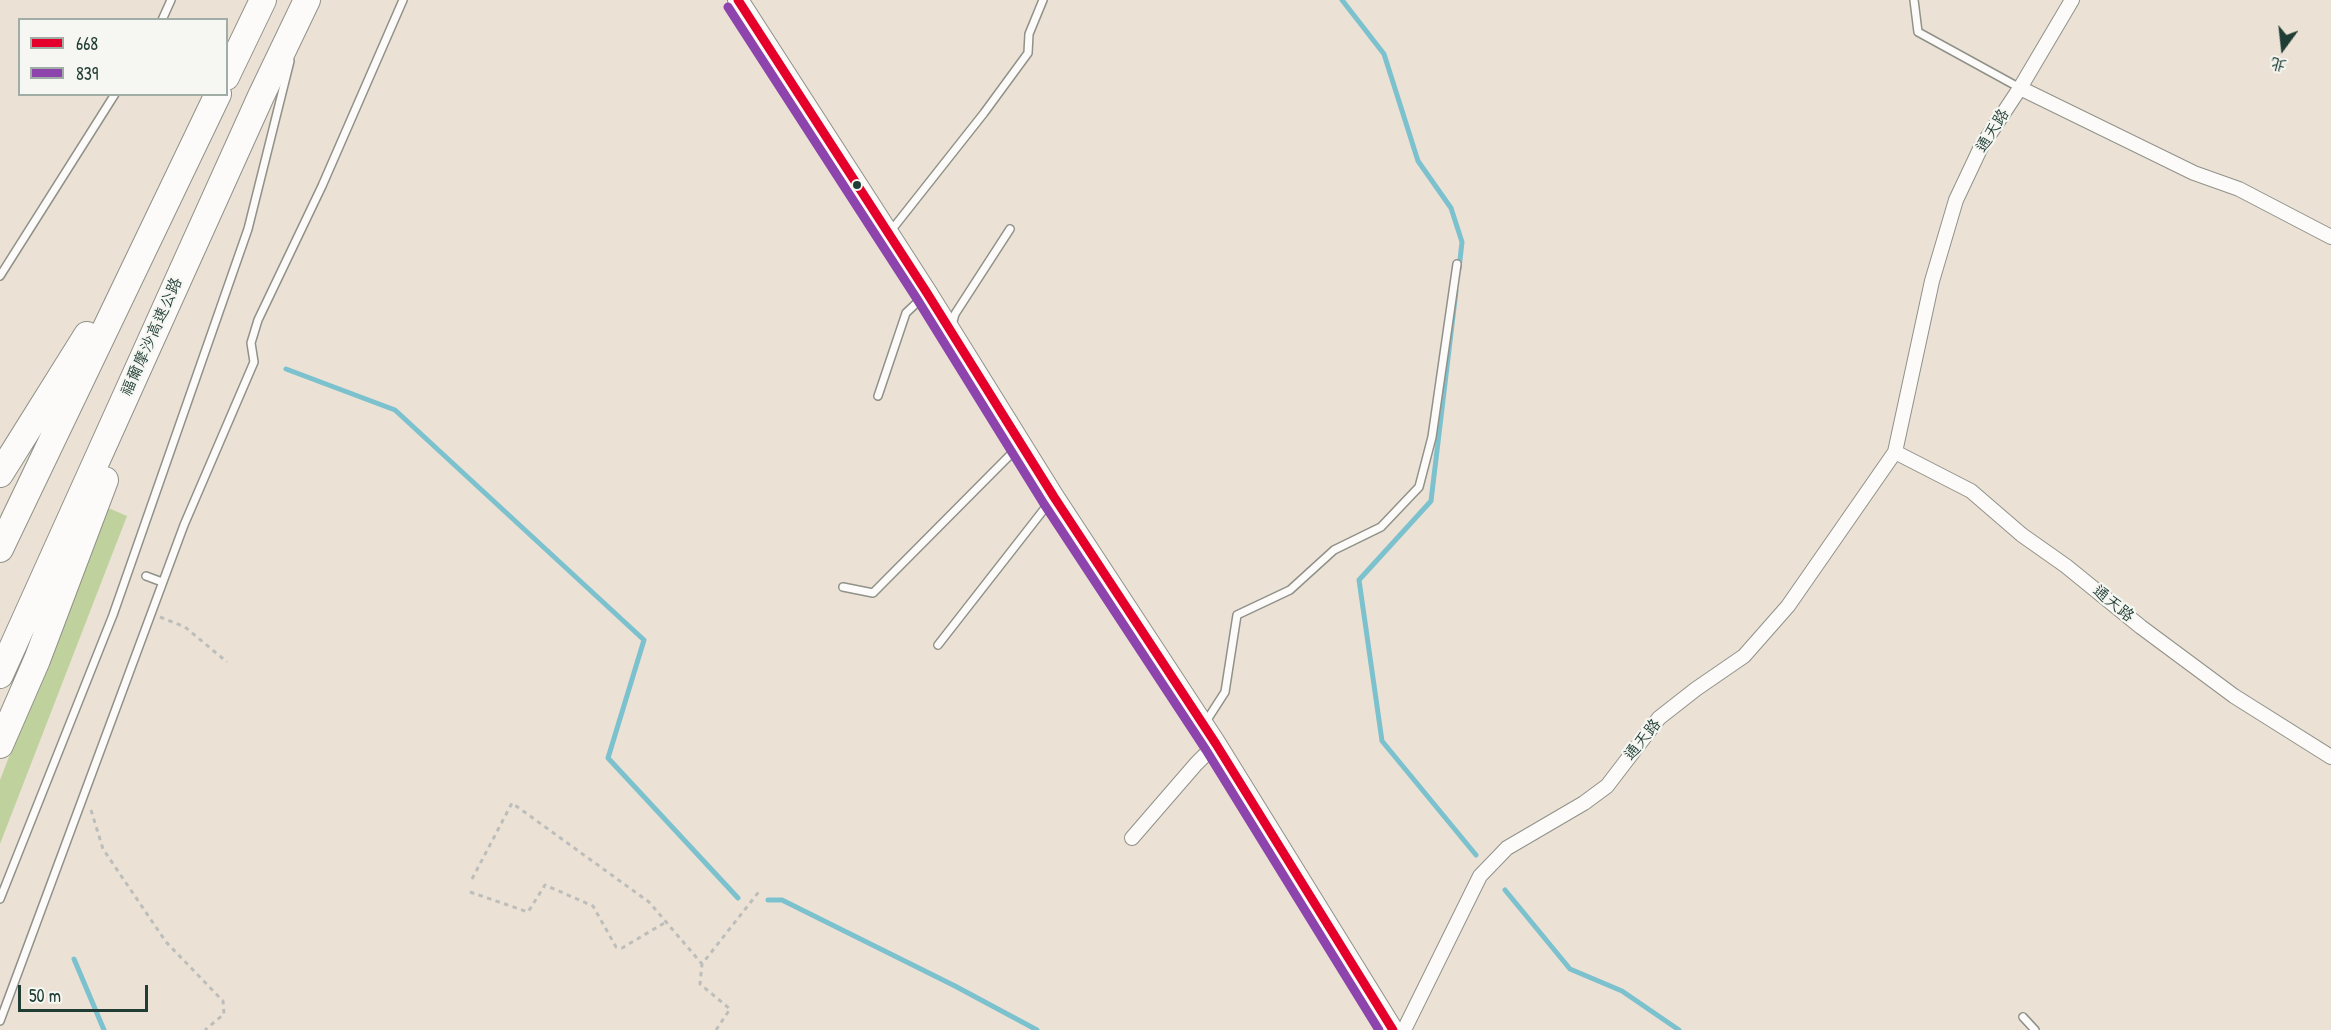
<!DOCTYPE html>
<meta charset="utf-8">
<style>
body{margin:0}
#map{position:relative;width:2331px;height:1030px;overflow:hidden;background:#ebe2d5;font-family:"Patrick Hand","LXGW WenKai TC",sans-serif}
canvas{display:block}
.legend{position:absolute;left:18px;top:18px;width:210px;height:78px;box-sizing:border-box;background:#f6f6f2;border:2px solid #a0aca6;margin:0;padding:8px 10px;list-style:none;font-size:18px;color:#1f3d34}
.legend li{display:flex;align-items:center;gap:12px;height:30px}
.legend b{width:30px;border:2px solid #a0aca6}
.north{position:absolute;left:2253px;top:18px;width:60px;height:60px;-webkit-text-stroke:4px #f6f6f2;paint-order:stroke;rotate:195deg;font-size:16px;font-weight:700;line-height:24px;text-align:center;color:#1f3d34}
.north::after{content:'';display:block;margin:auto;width:21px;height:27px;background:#1f3d34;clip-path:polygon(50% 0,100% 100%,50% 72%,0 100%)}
.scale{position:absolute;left:18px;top:985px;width:130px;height:27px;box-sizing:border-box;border:3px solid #1f3d34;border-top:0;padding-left:8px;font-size:18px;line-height:21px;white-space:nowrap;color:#1f3d34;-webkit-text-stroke:4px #f6f6f2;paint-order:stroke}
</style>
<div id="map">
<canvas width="2331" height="1030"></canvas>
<ul class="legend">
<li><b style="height:8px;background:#e4002b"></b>668</li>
<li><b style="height:8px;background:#8e44ad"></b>839</li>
</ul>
<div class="north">北</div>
<div class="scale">50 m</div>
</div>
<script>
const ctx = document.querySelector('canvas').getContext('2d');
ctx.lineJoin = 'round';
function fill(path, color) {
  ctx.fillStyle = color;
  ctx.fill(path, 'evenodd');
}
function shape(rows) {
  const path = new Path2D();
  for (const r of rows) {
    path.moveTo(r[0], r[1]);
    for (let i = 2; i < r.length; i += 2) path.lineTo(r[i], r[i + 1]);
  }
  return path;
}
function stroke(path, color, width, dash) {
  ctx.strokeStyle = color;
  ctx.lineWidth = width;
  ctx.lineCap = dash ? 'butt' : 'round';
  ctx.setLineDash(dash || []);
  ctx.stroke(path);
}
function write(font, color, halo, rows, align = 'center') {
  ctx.font = font + ' "Patrick Hand","LXGW WenKai TC",sans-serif';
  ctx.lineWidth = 4.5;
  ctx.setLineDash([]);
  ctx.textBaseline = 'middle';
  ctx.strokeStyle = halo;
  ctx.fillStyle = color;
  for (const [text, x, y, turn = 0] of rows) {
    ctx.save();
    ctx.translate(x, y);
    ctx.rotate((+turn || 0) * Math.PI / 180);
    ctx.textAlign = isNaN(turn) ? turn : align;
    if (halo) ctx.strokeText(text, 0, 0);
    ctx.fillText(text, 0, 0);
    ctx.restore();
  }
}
fill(shape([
 [106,507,127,516,0,844,0,780]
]), '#bfd29d');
stroke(shape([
 [1342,0,1384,54,1418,161,1451,208,1462,242,1459,269],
 [1456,291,1431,501,1359,580,1382,741,1476,855],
 [286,369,395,410,644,640,608,758,738,898],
 [1505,890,1570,969,1622,991,1679,1030],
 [768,900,782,900,955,986,1037,1030],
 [74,959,104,1030]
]), '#7cc1ce', 5);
const lane = shape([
 [1914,0,1918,32,2020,88],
 [162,20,171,0],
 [890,232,984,113,1028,53,1029,34,1043,0],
 [0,276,115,94],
 [952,325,955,314,1010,229],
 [878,396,906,313,925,295],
 [146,576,162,582],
 [843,587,873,593,1019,446],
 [938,645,1052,499],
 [1205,723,1225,692,1237,615,1290,590,1334,550,1381,527,1419,487,1432,437,1457,264],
 [0,899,113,615,248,229,290,61],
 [2023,1017,2035,1030],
 [0,1021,184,525,254,362,251,343,258,320,322,186,403,0]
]);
const street = shape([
 [2020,88,2194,173,2239,189,2331,237],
 [1895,452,1971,491,2022,535,2066,566,2141,627,2234,696,2331,757],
 [1132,838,1196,764,1216,744],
 [1404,1030,1480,876,1507,848,1584,803,1607,786,1659,718,1696,689,1744,656,1788,606,1895,452,1932,281,1956,200,1981,147,2020,88,2072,0]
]);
const secondary = shape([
 [738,0,927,293,1054,497,1216,744,1393,1030]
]);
const highway = shape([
 [226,77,263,0],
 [0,474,87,335],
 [0,549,218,94],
 [0,675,261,96,307,0],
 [0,745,37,660,105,480]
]);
stroke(lane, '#909189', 10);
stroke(street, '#909189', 16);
stroke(secondary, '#909189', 22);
stroke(highway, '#909189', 28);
stroke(shape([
 [160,617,185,627,227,662],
 [91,810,103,849,166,942,223,1001,224,1014,205,1030],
 [472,879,512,803,649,902,702,964],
 [470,892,528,912,545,885,593,906,616,947,622,948,666,922],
 [716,1030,730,1009,700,984,702,964,761,889]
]), '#bdbebc', 3, [4.5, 4.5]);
stroke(lane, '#fcfbf9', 7);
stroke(street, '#fcfbf9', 14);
stroke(secondary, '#fcfbf9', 20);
stroke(highway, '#fcfbf9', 26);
stroke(shape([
 [738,0,927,293,1054,497,1216,744,1393,1030]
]), '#e4002b', 9);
stroke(shape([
 [728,7,917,299,1044,504,1206,750,1379,1030]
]), '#8e44ad', 9);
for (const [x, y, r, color] of [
 [857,185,5,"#1f3d34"]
]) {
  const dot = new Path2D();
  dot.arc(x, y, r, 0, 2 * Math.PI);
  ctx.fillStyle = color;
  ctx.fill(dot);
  stroke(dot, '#f6f6f2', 2);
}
write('16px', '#1f3d34', '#f6f6f2', [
 ["通天路",1993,131,-58],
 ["福爾摩沙高速公路",152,337,-66],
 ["通天路",2113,604,39],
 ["通天路",1643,740,-51]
]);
</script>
